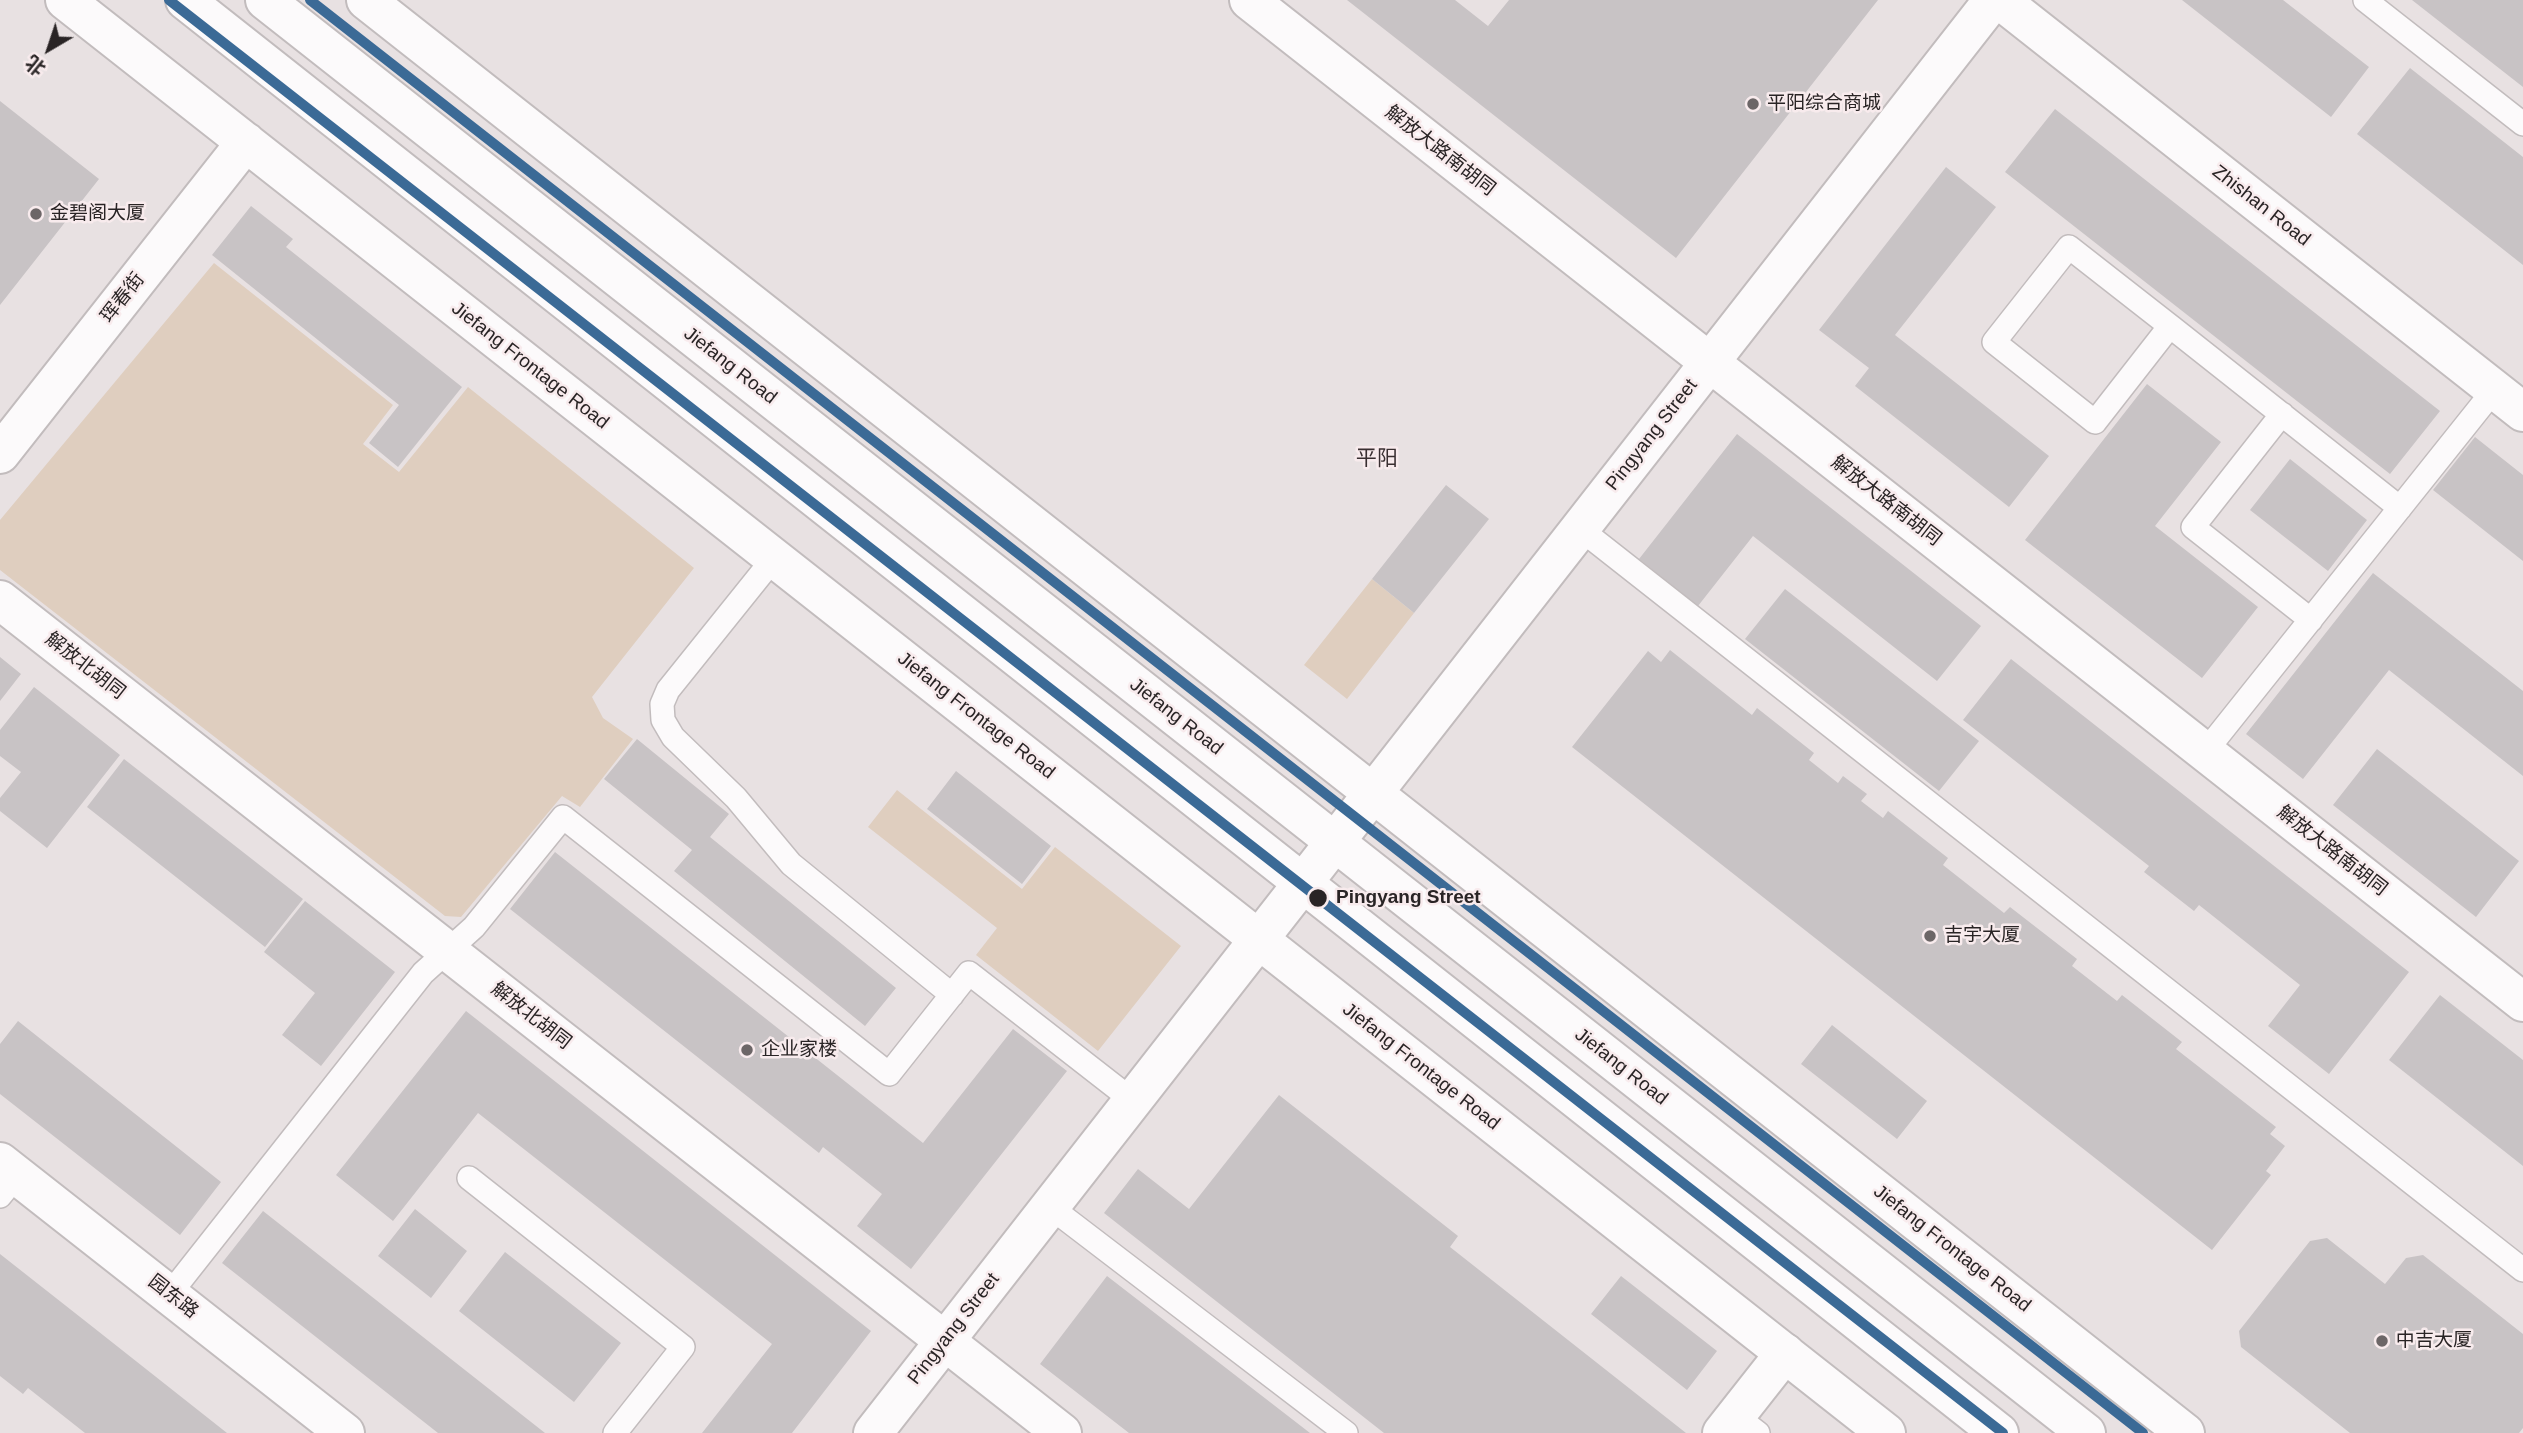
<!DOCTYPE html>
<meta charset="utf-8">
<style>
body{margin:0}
#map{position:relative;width:2523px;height:1433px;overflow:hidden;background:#e8e1e2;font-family:Helvetica,"Noto Sans SC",sans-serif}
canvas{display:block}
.north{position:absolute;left:14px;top:14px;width:70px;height:70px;-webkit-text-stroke:5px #f8ebed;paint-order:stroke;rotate:219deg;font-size:19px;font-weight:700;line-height:28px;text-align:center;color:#292425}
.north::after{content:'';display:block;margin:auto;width:24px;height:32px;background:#292425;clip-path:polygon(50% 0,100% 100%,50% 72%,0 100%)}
</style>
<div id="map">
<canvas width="2523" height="1433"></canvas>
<div class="north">北</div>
</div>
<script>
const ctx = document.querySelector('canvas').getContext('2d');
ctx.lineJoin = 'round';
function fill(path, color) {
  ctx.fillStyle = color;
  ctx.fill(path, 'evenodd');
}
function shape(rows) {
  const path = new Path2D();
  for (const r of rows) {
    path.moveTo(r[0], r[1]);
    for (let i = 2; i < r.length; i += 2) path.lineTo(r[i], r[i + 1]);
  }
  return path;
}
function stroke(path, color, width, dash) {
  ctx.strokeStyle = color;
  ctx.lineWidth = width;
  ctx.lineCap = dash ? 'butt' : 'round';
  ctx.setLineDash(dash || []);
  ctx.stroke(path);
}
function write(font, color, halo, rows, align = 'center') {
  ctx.font = font + ' Helvetica,"Noto Sans SC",sans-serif';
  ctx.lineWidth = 5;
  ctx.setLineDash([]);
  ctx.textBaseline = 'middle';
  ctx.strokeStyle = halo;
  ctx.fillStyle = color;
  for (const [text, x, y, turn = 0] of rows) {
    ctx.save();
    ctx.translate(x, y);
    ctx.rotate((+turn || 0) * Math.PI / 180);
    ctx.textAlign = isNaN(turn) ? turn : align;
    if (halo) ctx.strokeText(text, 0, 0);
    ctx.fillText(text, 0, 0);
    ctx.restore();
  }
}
fill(shape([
 [214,263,393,405,363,444,399,472,468,387,694,568,592,697,603,718,633,739,580,807,562,796,461,917,445,916,0,570,0,520],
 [1372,579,1414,613,1347,699,1304,665],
 [897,790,1022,889,1055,847,1181,946,1098,1051,976,955,997,928,868,827]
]), '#dfcebf');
fill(shape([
 [1347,0,1455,0,1488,26,1509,0,1878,0,1676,258],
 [2182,0,2283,0,2369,67,2331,117],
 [2412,0,2523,0,2523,87],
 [2410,68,2523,157,2523,265,2357,134],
 [0,101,99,179,0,305],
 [2055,109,2440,411,2390,474,2005,172],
 [1946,167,1996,207,1895,335,2049,456,2009,507,1855,386,1869,368,1819,330],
 [251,206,293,239,286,247,462,387,398,467,369,443,399,405,212,255],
 [2147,384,2221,442,2155,526,2258,607,2202,678,2025,540],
 [1737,434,1981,626,1937,681,1753,536,1698,606,1639,559],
 [2475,437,2523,475,2523,561,2433,490],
 [2290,459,2367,520,2328,571,2250,510],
 [1446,485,1489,519,1414,613,1372,579],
 [2373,573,2523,691,2523,776,2389,670,2303,779,2246,734],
 [1785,589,1979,741,1939,791,1745,639],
 [1670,650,1752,715,1757,708,1814,753,1809,760,1838,783,1843,776,1867,794,1861,801,1883,818,1888,811,1948,858,1943,865,2004,913,2010,907,2077,959,2072,966,2117,1001,2122,995,2182,1042,2176,1049,2276,1127,2270,1134,2285,1146,2266,1171,2271,1175,2212,1250,1572,747,1648,651,1661,662],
 [0,657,21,674,0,701],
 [2011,659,2409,972,2329,1074,2268,1026,2300,985,2199,905,2194,911,2144,872,2149,866,1963,720],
 [34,687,120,755,47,848,0,811,0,798,21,772,0,756,0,730],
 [637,739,729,814,710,837,896,988,865,1026,674,871,692,850,604,779],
 [2377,749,2519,861,2476,917,2333,805],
 [124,759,303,899,265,947,87,807],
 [956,771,1051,846,1022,884,927,809],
 [555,852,923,1143,1013,1029,1067,1071,911,1269,857,1226,882,1194,823,1147,819,1153,510,909],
 [305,901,395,972,321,1066,282,1035,315,993,264,952],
 [2440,995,2523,1060,2523,1166,2389,1060],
 [466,1011,871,1331,792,1433,702,1433,772,1344,478,1113,393,1221,336,1175],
 [18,1021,221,1182,180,1235,0,1094,0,1044],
 [1832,1025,1927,1101,1897,1139,1801,1064],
 [1279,1095,1458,1236,1450,1247,1686,1433,1384,1433,1104,1213,1138,1169,1189,1209],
 [415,1209,467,1251,431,1298,378,1256],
 [263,1211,545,1433,438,1433,222,1263],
 [2327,1238,2385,1284,2406,1258,2423,1255,2523,1334,2523,1428,2519,1433,2350,1433,2241,1347,2239,1331,2310,1241],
 [505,1252,621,1343,574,1402,459,1311],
 [0,1254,89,1324,227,1433,85,1433,28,1388,23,1394,0,1376],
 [1107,1276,1310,1433,1129,1433,1040,1364],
 [1621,1276,1717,1351,1687,1390,1591,1314]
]), '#c8c3c5');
const service = shape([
 [2365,0,2523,124],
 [2170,326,2069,247,1994,342,2095,422,2170,326,2400,508],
 [2282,414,2193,527,2311,620],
 [1579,528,2523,1270],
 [774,558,668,690,662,704,663,720,673,737,736,798,791,864,952,995],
 [2205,752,2494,390],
 [469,1178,683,1347,615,1433],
 [0,1196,17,1175],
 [1049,1206,1346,1433],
 [169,1295,423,973,474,927,563,817,889,1074,969,973,1132,1100],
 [1736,1416,1758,1433]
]);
const minor = shape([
 [1249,0,2523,1002],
 [0,600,1062,1433],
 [1722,1433,1785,1353]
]);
const tertiary = shape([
 [65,0,1886,1433],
 [366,0,2185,1433],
 [2000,0,2523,412],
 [0,454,246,142],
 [0,1162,345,1433],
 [873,1433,1993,0]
]);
const primary = shape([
 [185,0,1999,1433],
 [265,0,2086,1433]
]);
stroke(service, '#c2bcbd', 26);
stroke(minor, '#c2bcbd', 42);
stroke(tertiary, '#c2bcbd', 42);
stroke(primary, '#c2bcbd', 42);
stroke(service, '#fcfafb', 23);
stroke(minor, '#fcfafb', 38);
stroke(tertiary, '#fcfafb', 38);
stroke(primary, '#fcfafb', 38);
stroke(shape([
 [169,0,2003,1433],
 [310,0,2143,1433]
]), '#3b6a96', 10);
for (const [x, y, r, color] of [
 [1753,104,7,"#6c6667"],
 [36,214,7,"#6c6667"],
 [1318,898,10,"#292425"],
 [1930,936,7,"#6c6667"],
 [747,1050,7,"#6c6667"],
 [2382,1341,7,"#6c6667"]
]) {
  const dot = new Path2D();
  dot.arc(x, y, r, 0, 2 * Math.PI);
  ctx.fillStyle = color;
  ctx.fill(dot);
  stroke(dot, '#f8ebed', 2.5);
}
write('19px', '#292425', '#f8ebed', [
 ["平阳综合商城",1767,104],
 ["金碧阁大厦",50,214],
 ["吉宇大厦",1944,936],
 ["企业家楼",761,1050],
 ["中吉大厦",2396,1341]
], 'left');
write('19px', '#292425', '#f8ebed', [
 ["解放大路南胡同",1440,151,38],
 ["Zhishan Road",2261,206,38],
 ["珲春街",123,298,-52],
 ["Jiefang Frontage Road",530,366,38],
 ["Jiefang Road",730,366,38],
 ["Pingyang Street",1652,435,-52],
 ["解放大路南胡同",1886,501,38],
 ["解放北胡同",85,666,38],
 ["Jiefang Frontage Road",976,716,38],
 ["Jiefang Road",1176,717,38],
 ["解放大路南胡同",2332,851,38],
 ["解放北胡同",531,1016,38],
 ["Jiefang Frontage Road",1421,1067,38],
 ["Jiefang Road",1621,1067,38],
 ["Jiefang Frontage Road",1952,1249,38],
 ["园东路",173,1297,38],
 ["Pingyang Street",954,1329,-52]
]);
write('bold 19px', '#292425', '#f8ebed', [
 ["Pingyang Street",1336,898]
], 'left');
write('21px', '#392f31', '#f8ebed', [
 ["平阳",1377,459]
]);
</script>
